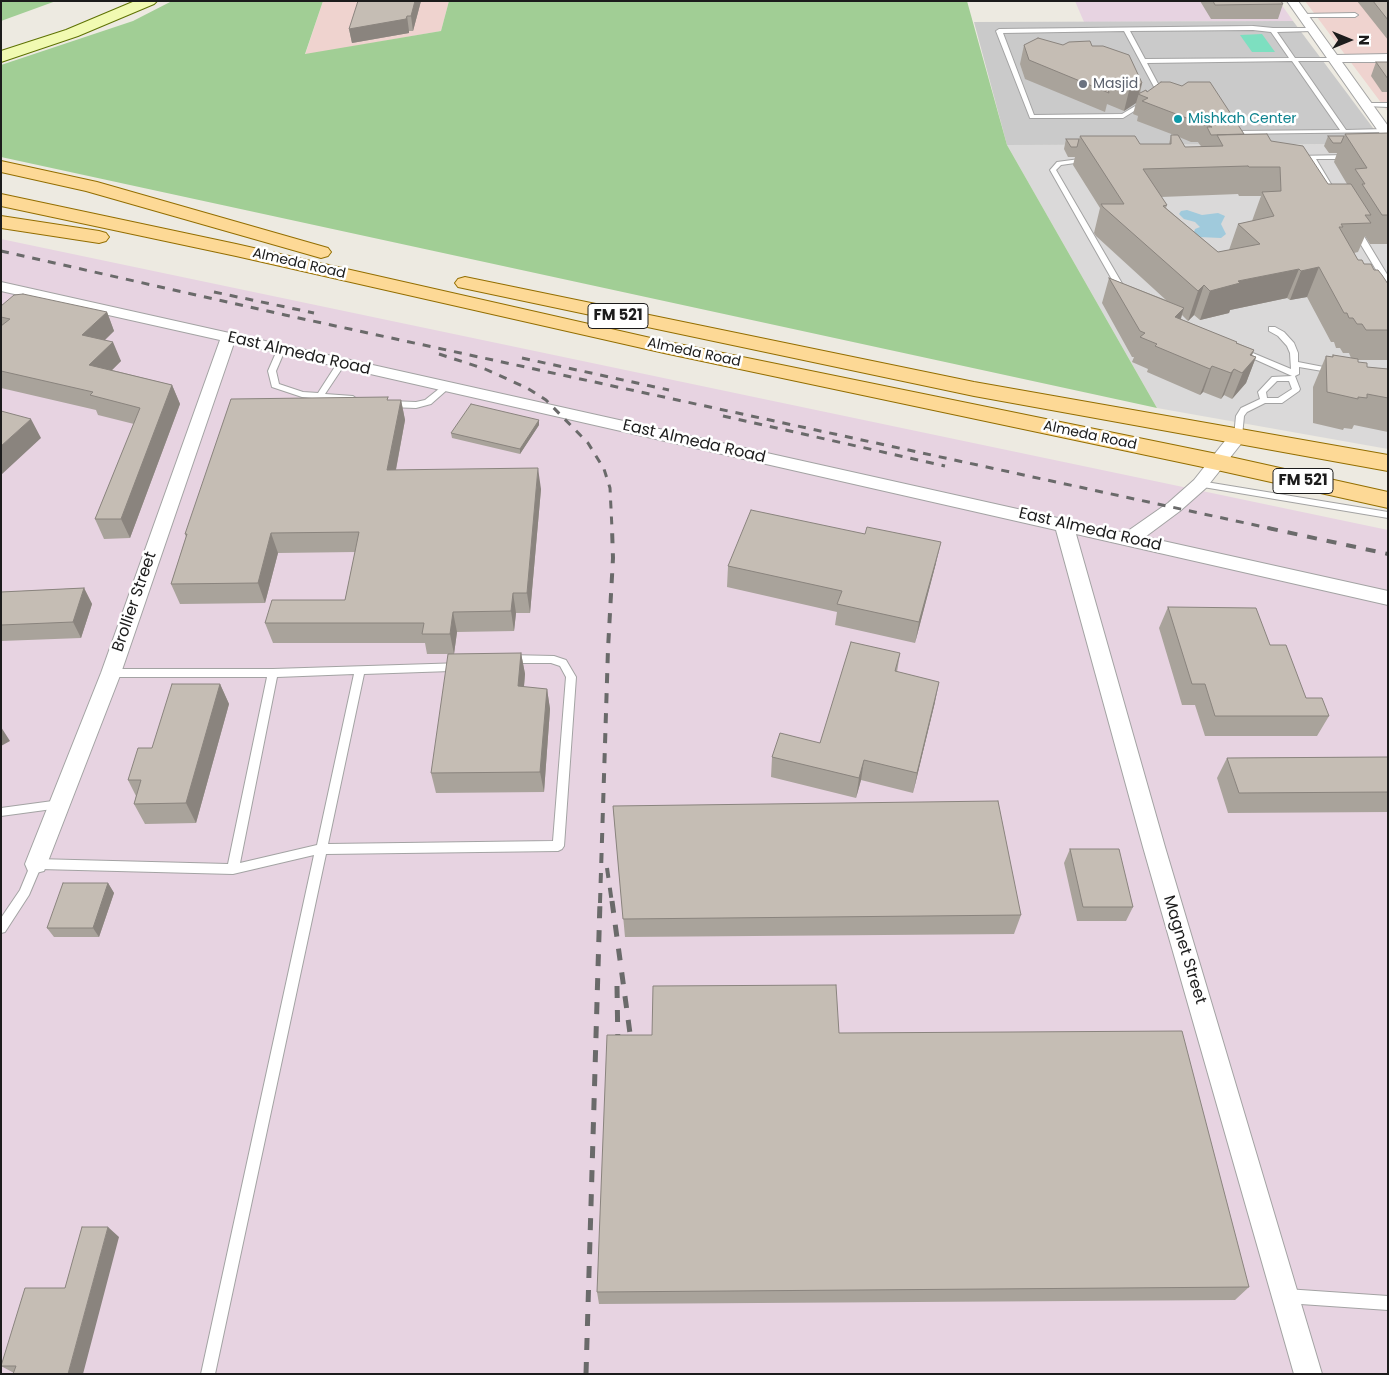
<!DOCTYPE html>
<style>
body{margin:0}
#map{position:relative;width:1389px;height:1375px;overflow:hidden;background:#edeae1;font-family:Poppins,sans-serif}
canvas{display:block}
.frame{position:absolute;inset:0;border:2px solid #1c1c1c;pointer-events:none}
.north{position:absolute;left:1324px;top:15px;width:50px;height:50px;-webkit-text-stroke:4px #fff;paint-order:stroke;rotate:90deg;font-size:14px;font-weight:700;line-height:20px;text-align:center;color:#1c1c1c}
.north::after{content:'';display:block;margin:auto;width:18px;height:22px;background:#1c1c1c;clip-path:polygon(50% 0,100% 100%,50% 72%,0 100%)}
</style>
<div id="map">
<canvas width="1389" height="1375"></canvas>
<div class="frame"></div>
<div class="north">N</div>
</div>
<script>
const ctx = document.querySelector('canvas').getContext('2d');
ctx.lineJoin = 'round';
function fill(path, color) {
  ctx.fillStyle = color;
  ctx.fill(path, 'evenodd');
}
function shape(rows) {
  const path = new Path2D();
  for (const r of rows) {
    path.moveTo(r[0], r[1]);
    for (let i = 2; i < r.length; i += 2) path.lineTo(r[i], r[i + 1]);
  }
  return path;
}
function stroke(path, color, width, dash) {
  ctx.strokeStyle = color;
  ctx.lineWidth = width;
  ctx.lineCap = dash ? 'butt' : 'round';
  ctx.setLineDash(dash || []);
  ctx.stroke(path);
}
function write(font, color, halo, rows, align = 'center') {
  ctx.font = font + ' Poppins,sans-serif';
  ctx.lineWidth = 5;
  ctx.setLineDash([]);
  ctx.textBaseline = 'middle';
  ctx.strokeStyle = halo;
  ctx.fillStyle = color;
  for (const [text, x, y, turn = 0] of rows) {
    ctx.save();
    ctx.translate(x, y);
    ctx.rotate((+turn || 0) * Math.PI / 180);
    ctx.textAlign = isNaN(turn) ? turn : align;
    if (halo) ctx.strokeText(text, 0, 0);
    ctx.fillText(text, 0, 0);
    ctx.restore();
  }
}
fill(shape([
 [1385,144,1388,147,1388,449,1157,408,1007,145]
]), '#dad9d9');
fill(shape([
 [323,1,449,1,441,31,305,55],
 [1305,1,1388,1,1388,112]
]), '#efd3cf');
fill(shape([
 [1075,1,1279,1,1293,21,1084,22],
 [1,239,1388,530,1388,1374,1,1374]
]), '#e7d3e1');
fill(shape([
 [1293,21,1385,144,1007,145,974,22]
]), '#cacaca');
fill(shape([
 [1,1,56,1,1,21],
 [172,1,323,1,305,54,441,31,449,1,967,1,1007,145,1157,408,1,157,1,65,133,21]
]), '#a1ce95');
fill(shape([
 [1262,34,1275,52,1252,52,1240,35]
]), '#7ddfc0');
fill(shape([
 [1187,210,1202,215,1218,213,1225,216,1221,224,1226,234,1221,238,1199,237,1194,232,1195,229,1200,227,1195,222,1184,219,1179,214,1181,211]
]), '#a0cadc');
const lane = shape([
 [1302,14,1355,13,1358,15,1355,17,1300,17,1300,15,1302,14],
 [1253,26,1273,28,1314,28,1314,30,1312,31,1277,32,1295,58,1336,58,1336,60,1334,61,1298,61,1346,130,1385,129,1388,130,1387,132,1231,134,1228,130,1231,128,1235,131,1340,130,1292,61,1147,63,1165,97,1160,98,1124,31,1003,33,1034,115,1122,114,1142,102,1147,103,1123,118,1030,118,996,31,999,29,1253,26],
 [1253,30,1271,32,1289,58,1145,59,1130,31,1253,30],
 [1367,103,1388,103,1388,107,1365,106,1364,105,1367,103],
 [1294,156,1349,155,1352,157,1349,159,1316,159,1337,194,1334,196,1331,194,1309,159,1296,159,1294,158,1294,156],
 [1087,158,1090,160,1089,161,1061,165,1056,170,1127,292,1126,294,1120,294,1119,292,1050,170,1057,162,1087,158],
 [1353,228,1359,228,1388,276,1388,285,1384,283,1352,230,1353,228],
 [1269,327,1275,327,1284,332,1294,343,1298,353,1298,362,1334,369,1338,371,1334,373,1299,367,1299,374,1295,376,1300,389,1299,391,1282,403,1265,403,1247,412,1244,416,1242,436,1238,439,1235,438,1234,436,1236,416,1241,408,1260,399,1258,392,1272,377,1292,376,1241,353,1242,351,1248,351,1291,369,1290,353,1287,346,1278,336,1269,331,1269,327],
 [1277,381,1289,381,1292,389,1278,398,1267,398,1266,392,1277,381],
 [278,348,281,348,285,350,276,371,279,384,303,392,318,393,338,362,341,362,345,364,325,394,353,396,357,399,353,402,302,397,272,387,268,371,278,348],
 [445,384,449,387,448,389,431,404,416,408,389,407,385,404,389,401,416,402,425,400,445,384],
 [1200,481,1388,512,1388,518,1197,486,1196,484,1200,481],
 [508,655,554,656,566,660,576,677,564,846,562,849,558,851,326,854,215,1374,201,1374,314,855,233,874,40,869,29,895,5,932,1,933,1,918,20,890,32,861,36,859,228,864,267,677,111,677,106,673,111,669,273,669,463,663,465,666,463,669,451,671,364,674,328,844,553,841,566,677,560,666,551,663,508,663,503,659,508,655],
 [354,674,317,845,240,863,277,677,354,674],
 [60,800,64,801,65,804,64,807,60,808,1,816,1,808,60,800],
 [1286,1289,1388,1296,1388,1310,1286,1303,1281,1301,1279,1296,1281,1291,1286,1289]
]);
const street = shape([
 [1287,1,1298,1,1337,55,1388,54,1388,62,1342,62,1388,126,1388,139,1383,138,1287,1],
 [1,282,1125,533,1168,503,1194,480,1232,432,1238,431,1244,432,1246,436,1244,440,1206,488,1180,511,1145,537,1388,591,1388,605,1076,534,1165,847,1322,1374,1294,1374,1143,847,1056,530,234,343,121,673,47,864,44,871,36,873,28,871,25,864,101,673,220,340,1,291,1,282]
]);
const secondary = shape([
 [135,1,157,1,154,4,78,36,1,62,1,51,66,30,135,1]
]);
const primary = shape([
 [1,161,97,182,328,248,331,252,328,256,321,258,86,191,1,172,1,161],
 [1,194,236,244,664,341,1217,454,1388,492,1388,508,1217,470,664,353,236,256,1,206,1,194],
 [1,216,99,231,106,233,109,237,106,241,99,243,1,228,1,216],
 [465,277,974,382,1388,455,1388,471,974,396,458,287,455,283,458,279,465,277]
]);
stroke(lane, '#a3a3a3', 2);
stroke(street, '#a3a3a3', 2);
stroke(secondary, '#5e7203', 2);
stroke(primary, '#936e00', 2);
fill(lane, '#fff');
fill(street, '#fff');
fill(secondary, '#f1fab2');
fill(primary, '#fdd996');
stroke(shape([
 [1,251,285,315,1273,529],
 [214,292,314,313],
 [439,354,485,369,527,388,546,400,588,443,604,469,610,488,612,529],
 [522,358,669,390],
 [723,416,945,466]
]), '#6a6a6a', 3, [8, 8]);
stroke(shape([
 [1268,528,1388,554],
 [607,868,612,903],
 [600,903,608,649,613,558,612,528]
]), '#6a6a6a', 4, [10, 10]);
stroke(shape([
 [612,901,632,1048],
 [617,986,618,1049],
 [586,1374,600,901]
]), '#6a6a6a', 5, [12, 12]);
fill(shape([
 [421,1,413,31,409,31,409,33,352,43,349,29],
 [1200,1,1281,1,1283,4,1278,19,1211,19],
 [1357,1,1388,1,1388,40],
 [1024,45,1092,46,1142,83,1140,94,1147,92,1244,134,1271,141,1328,184,1347,184,1334,162,1337,153,1329,153,1324,146,1328,136,1344,136,1345,134,1388,133,1388,244,1370,244,1365,236,1358,252,1354,253,1358,260,1374,270,1388,284,1388,360,1358,360,1358,362,1367,367,1388,369,1388,432,1354,425,1352,429,1344,428,1343,430,1313,423,1313,387,1326,356,1332,357,1333,355,1351,358,1349,353,1343,353,1340,348,1336,348,1334,342,1331,342,1307,297,1290,300,1287,298,1230,310,1229,313,1200,320,1194,315,1188,321,1182,315,1181,319,1254,350,1252,355,1256,357,1246,383,1232,399,1224,395,1221,399,1203,392,1200,395,1147,372,1148,369,1132,362,1134,357,1132,357,1102,303,1109,278,1166,300,1096,236,1094,233,1100,208,1073,165,1075,157,1068,157,1064,149,1066,139,1079,139,1080,136,1140,144,1169,144,1171,135,1174,135,1137,121,1138,116,1133,114,1136,103,1124,111,1107,104,1105,112,1025,79,1020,64],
 [1179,137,1191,142,1198,142,1200,145,1201,146,1201,147,1185,147],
 [1238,194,1239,196,1261,196,1252,221,1238,224,1229,250,1218,252,1166,208,1167,205,1161,197],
 [1376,62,1388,62,1388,92,1382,92,1371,76],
 [1,306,107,312,114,331,105,340,121,361,112,370,172,385,180,404,130,538,104,539,95,519,134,424,98,415,96,410,1,388],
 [389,400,401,400,405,420,396,470,541,489,530,613,516,613,514,631,457,632,454,654,427,654,425,643,273,643,265,623,345,600,355,552,278,553,265,603,180,604,171,584,186,537,185,534],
 [539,420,539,425,520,454,452,438,451,433],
 [936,563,915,643,835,625,837,612,727,587,728,566],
 [84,588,92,604,81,638,1,641,1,592],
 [1168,607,1270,645,1306,698,1329,716,1317,736,1205,736,1195,705,1182,705,1159,628],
 [521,653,525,674,524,687,547,689,550,709,544,792,436,793,431,773],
 [900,653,897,672,935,702,913,793,861,780,856,798,771,777,772,757,820,743],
 [220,684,229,704,196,823,145,824,134,804,136,796,128,780,152,748],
 [1388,757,1388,812,1228,813,1217,778,1227,758],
 [613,806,1021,915,1014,934,625,937],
 [1070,849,1133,907,1126,921,1077,921,1064,863],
 [108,883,114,893,99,937,54,937,47,928],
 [839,1033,1249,1287,1235,1300,599,1304,597,1292],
 [119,1237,14,1373,1,1366,65,1288]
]), '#a9a39b');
fill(shape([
 [415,1,421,1,413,31,411,16],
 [407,16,409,31,409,33,352,43,349,29],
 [1142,83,1136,103,1124,111,1129,91],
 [1111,84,1109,92,1107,87],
 [1319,267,1307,297,1290,300,1301,271],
 [1299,269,1287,298,1230,310,1229,313,1200,320,1210,291,1238,281],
 [1204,285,1194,315,1188,321,1198,291],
 [1184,308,1176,333,1175,317],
 [107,312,114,331,90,354,82,335],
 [113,342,121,361,98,384,89,365],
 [1254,350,1247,367,1256,357,1246,383,1232,399,1250,355],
 [1212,366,1203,392,1200,395,1210,369],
 [1234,369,1224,395,1221,399,1231,373],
 [172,385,180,404,130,538,121,519],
 [401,400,405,420,392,490,387,470],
 [31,419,41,438,1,475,1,446],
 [539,420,539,425,520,454,520,449],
 [538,468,541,489,530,613,527,593],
 [271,533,278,553,265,603,258,583],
 [941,542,936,563,915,643,919,622],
 [84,588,92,604,81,638,73,622],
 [513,593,516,613,514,631,511,611],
 [453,612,457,632,454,654,450,634],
 [521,653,525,674,522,707,518,686],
 [939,682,935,702,913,793,917,773],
 [220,684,229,704,196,823,186,803],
 [547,689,550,709,544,792,540,772],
 [1,727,10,741,1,746],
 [864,760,861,780,856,798,859,778],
 [108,883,114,893,99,937,93,928],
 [108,1227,119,1237,83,1374,68,1374]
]), '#8a847e');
const building = shape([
 [358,1,415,1,411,16,407,16,406,19,349,29,358,1],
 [1213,1,1281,1,1283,4,1215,5,1213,1],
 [1373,1,1388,1,1388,20,1373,1],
 [1038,38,1063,45,1069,42,1090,41,1092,46,1103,46,1129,55,1142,83,1129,91,1111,84,1107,87,1109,93,1029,60,1024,45,1038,38],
 [1376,62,1388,62,1388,79,1376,62],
 [1161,82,1170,82,1182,86,1188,82,1210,82,1244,134,1211,135,1207,127,1212,127,1206,125,1204,122,1197,122,1142,101,1148,98,1138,94,1146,90,1147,92,1161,82],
 [1388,133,1388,215,1382,215,1362,184,1365,184,1355,169,1367,168,1345,134,1388,133],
 [1267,134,1271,141,1303,146,1328,184,1351,184,1371,215,1365,215,1371,223,1341,224,1343,227,1339,227,1358,260,1362,260,1364,264,1371,264,1374,270,1378,270,1382,275,1388,284,1388,330,1366,330,1362,324,1357,324,1353,318,1349,318,1347,313,1344,313,1319,267,1301,271,1299,269,1238,281,1240,283,1210,291,1204,285,1198,291,1103,207,1101,204,1124,204,1080,136,1135,136,1140,144,1171,144,1171,135,1178,135,1185,147,1223,146,1217,135,1267,134],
 [1248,166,1249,167,1280,167,1281,191,1262,192,1274,216,1238,224,1260,244,1218,252,1163,206,1167,205,1143,169,1248,166],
 [1328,136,1344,136,1341,143,1333,143,1328,136],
 [1066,139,1079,139,1077,147,1071,147,1066,139],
 [1109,278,1184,308,1175,317,1237,342,1236,343,1254,350,1250,355,1256,357,1242,373,1234,369,1231,373,1212,366,1210,369,1155,346,1157,344,1140,337,1145,333,1140,331,1109,278],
 [23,294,107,312,82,335,113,342,89,365,172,385,121,519,95,519,140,408,90,395,93,392,1,371,1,326,10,319,1,317,1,306,14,295,23,294],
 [1333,355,1358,359,1358,362,1367,363,1367,367,1388,369,1388,398,1367,394,1367,398,1358,397,1358,399,1327,392,1326,356,1333,357,1333,355],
 [388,397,387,400,401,400,387,470,538,468,527,593,513,593,511,611,453,612,450,634,422,634,424,623,265,623,272,600,345,600,359,532,271,533,258,583,171,584,187,534,185,534,231,399,388,397],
 [471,404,539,420,520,449,451,433,471,404],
 [1,411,31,419,1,446,1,411],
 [751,510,865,534,867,527,941,542,919,622,837,604,842,591,728,566,751,510],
 [84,588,73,622,1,625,1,592,84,588],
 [1168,607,1256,608,1270,645,1286,645,1306,698,1322,698,1329,716,1215,716,1205,684,1192,684,1168,607],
 [851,642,900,653,895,671,939,682,917,773,864,760,859,778,772,757,780,733,820,743,851,642],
 [521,653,518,686,547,689,540,772,431,773,448,654,521,653],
 [172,684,220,684,186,803,134,804,141,780,128,780,138,748,152,748,172,684],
 [1388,757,1388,792,1239,793,1227,758,1388,757],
 [998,801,1021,915,623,919,613,806,998,801],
 [1070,849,1119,849,1133,907,1083,907,1070,849],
 [63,883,108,883,93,928,47,928,63,883],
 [836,985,839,1033,1182,1031,1249,1287,597,1292,607,1035,652,1035,653,986,836,985],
 [82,1227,108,1227,68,1374,13,1374,16,1366,1,1366,25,1288,65,1288,82,1227]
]);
fill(building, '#c5bdb4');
stroke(building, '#8a847e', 1);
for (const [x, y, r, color] of [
 [1083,84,5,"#6b7280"],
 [1178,119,5,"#0f9aa8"]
]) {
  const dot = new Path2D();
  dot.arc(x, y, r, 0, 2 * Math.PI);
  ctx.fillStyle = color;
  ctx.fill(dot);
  stroke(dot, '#fff', 2);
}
write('14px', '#5b616d', '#fff', [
 ["Masjid",1093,84]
], 'left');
write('14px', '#0d838f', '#fff', [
 ["Mishkah Center",1188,119]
], 'left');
write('14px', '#1c1c1c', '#fff', [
 ["Almeda Road",299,264,13],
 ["Almeda Road",694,353,12],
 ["Almeda Road",1090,436,12]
]);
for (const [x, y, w] of [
 [618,316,60],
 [1303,481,60]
]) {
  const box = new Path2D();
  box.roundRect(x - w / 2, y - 12.5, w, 25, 4);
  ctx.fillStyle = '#fff';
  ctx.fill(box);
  stroke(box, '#1c1c1c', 1);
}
write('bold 15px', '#1c1c1c', null, [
 ["FM 521",618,316],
 ["FM 521",1303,481]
]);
write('16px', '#1c1c1c', '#fff', [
 ["East Almeda Road",299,354,13],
 ["East Almeda Road",694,442,13],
 ["East Almeda Road",1090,530,13],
 ["Brollier Street",135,602,-71],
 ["Magnet Street",1184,950,73]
]);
</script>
